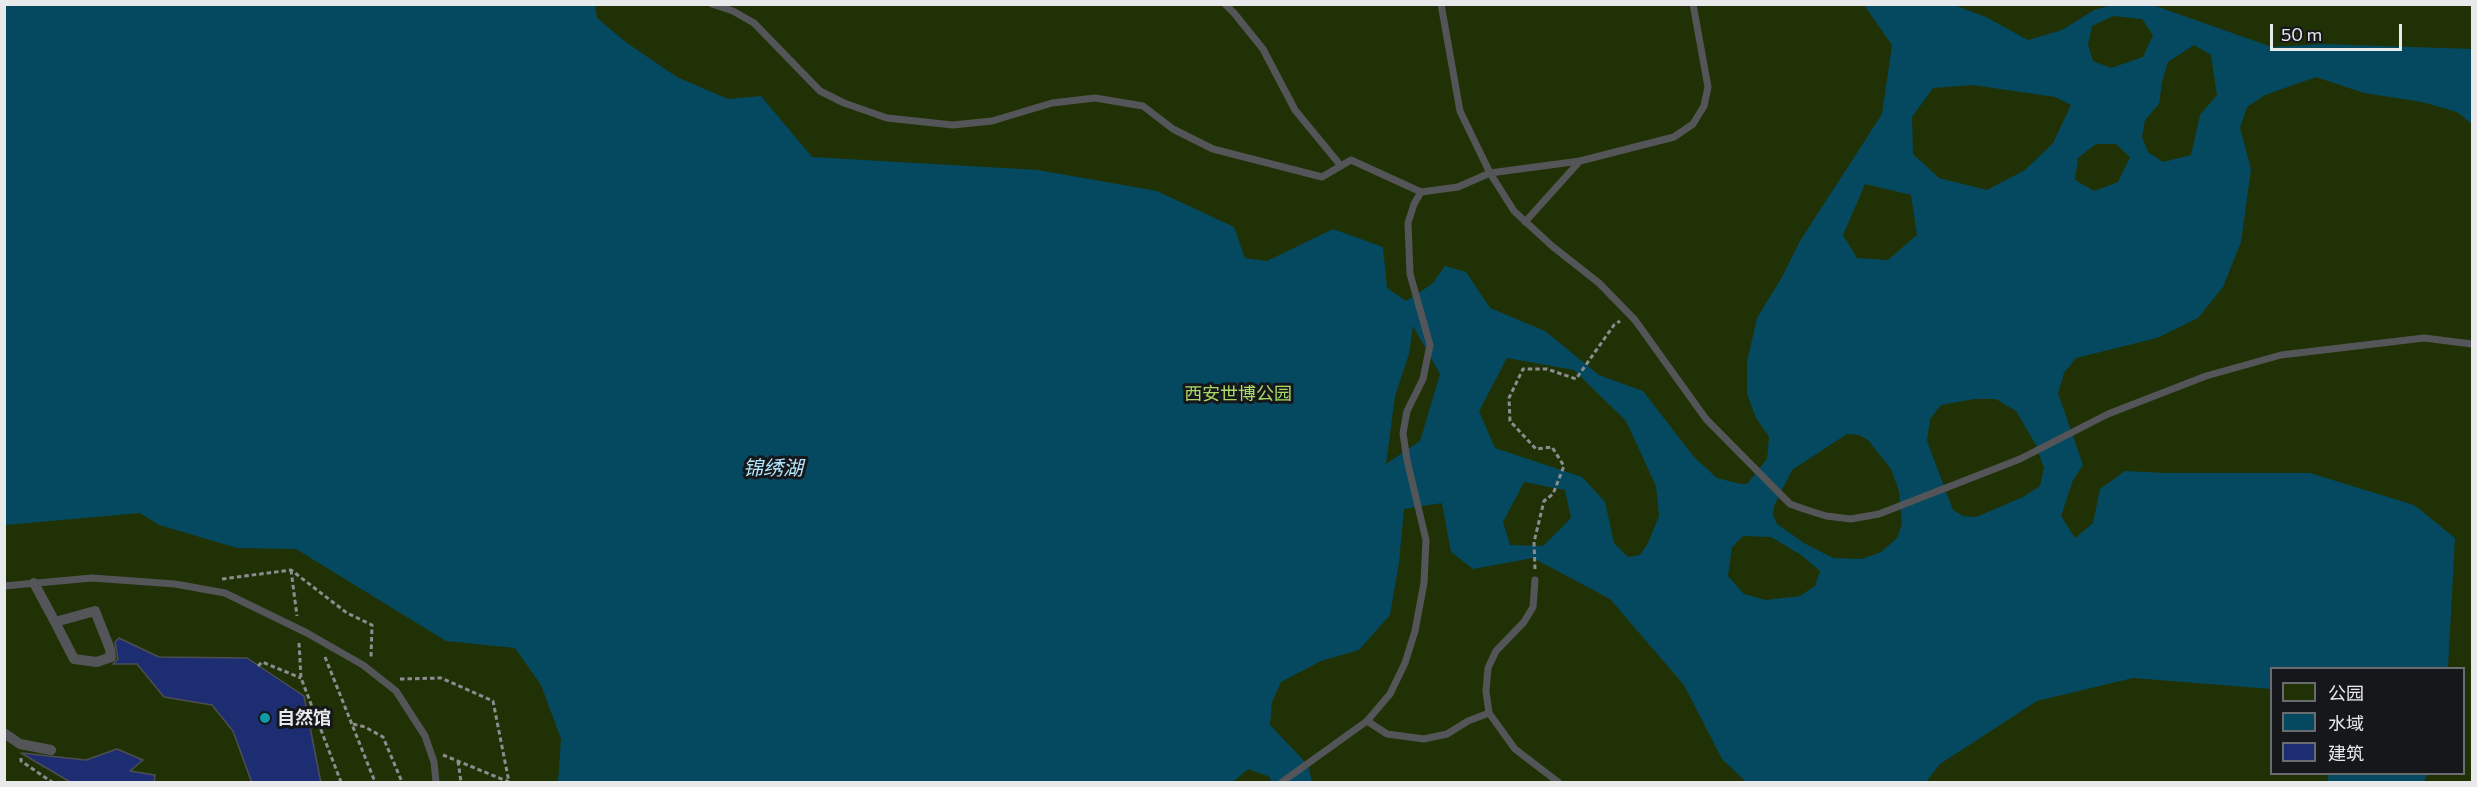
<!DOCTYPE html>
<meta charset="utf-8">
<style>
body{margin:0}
#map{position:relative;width:2477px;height:787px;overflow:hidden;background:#1f2023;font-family:Commissioner,"Noto Sans SC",sans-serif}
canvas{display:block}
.frame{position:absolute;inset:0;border:6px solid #e8e9eb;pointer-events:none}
.legend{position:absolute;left:2270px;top:667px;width:195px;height:108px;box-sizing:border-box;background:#16171a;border:2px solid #6a6b6e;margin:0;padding:8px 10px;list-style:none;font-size:18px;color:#e8e9eb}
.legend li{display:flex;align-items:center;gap:12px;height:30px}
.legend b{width:30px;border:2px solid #6a6b6e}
.scale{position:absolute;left:2270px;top:24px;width:132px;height:27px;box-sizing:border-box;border:3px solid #e8e9eb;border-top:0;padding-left:8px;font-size:18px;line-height:21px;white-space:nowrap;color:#e8e9eb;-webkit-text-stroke:4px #16171a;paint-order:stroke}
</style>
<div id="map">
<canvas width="2477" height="787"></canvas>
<div class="frame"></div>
<ul class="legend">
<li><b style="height:16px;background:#213106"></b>公园</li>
<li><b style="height:16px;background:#04495f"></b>水域</li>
<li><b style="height:16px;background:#1d2d71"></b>建筑</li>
</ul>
<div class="scale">50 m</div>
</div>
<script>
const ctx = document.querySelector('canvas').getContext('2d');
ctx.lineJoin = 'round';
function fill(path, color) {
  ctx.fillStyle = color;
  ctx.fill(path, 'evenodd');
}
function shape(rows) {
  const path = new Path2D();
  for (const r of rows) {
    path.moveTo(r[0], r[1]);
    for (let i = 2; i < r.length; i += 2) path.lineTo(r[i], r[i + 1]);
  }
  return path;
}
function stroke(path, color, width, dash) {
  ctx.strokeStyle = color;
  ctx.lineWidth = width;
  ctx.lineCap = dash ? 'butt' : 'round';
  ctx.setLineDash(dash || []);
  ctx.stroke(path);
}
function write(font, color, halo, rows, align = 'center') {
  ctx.font = font + ' Commissioner,"Noto Sans SC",sans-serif';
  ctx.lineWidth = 6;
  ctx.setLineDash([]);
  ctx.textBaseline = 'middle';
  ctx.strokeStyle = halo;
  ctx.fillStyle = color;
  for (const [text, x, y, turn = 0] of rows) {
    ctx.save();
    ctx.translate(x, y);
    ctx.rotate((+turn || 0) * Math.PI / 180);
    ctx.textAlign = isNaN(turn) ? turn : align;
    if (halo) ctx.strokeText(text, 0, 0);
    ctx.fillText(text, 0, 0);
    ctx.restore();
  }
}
fill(shape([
 [5,5,2472,5,2472,782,5,782],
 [2272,668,2464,668,2464,774,2272,774]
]), '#213106');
fill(shape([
 [2150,4,2272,47,2322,44,2472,49,2472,124,2457,112,2422,102,2364,93,2316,77,2265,95,2247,107,2240,128,2251,169,2241,242,2223,287,2198,318,2157,338,2076,358,2064,373,2058,393,2083,465,2073,480,2061,516,2075,538,2093,523,2100,489,2125,471,2166,473,2310,473,2414,505,2455,538,2448,668,2272,668,2271,689,2133,678,2037,701,1940,764,1926,782,1746,782,1722,759,1684,685,1610,599,1533,558,1473,569,1451,552,1442,503,1404,509,1399,562,1390,615,1359,650,1321,661,1281,682,1272,702,1270,725,1308,765,1312,782,1271,782,1270,777,1248,769,1233,782,558,782,561,739,541,685,515,648,446,641,296,549,237,548,159,525,140,513,5,525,5,5,595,5,597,18,627,43,677,77,728,99,761,96,812,157,1038,170,1157,191,1234,227,1245,258,1267,261,1333,229,1383,247,1387,288,1406,301,1432,284,1445,266,1466,272,1490,308,1545,331,1599,375,1643,391,1694,457,1717,478,1741,484,1747,484,1767,459,1769,437,1756,418,1747,394,1747,362,1757,318,1782,277,1800,241,1882,114,1892,45,1864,5,1954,5,1986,17,2028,40,2062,30,2094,10,2112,5],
 [2113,16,2142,19,2153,35,2143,57,2111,68,2093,61,2088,45,2092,26],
 [2194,45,2211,55,2217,95,2200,115,2191,155,2163,162,2148,152,2142,137,2145,120,2159,104,2162,82,2168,62],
 [1973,85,2055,97,2071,105,2053,143,2025,170,1987,190,1939,178,1913,154,1912,117,1933,88],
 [2096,144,2116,144,2130,157,2118,182,2094,191,2075,180,2078,158],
 [1865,184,1911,195,1917,235,1888,260,1857,258,1843,235],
 [1413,326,1440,374,1420,441,1386,464,1395,396,1409,354],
 [1507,358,1574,370,1626,421,1656,486,1659,516,1648,543,1640,555,1628,557,1614,543,1605,502,1582,477,1495,448,1479,411],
 [1974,399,1996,399,2016,411,2036,445,2044,468,2040,486,2023,497,1976,517,1963,516,1953,510,1927,441,1930,419,1941,405],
 [1847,434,1859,435,1868,440,1891,469,1899,491,1902,524,1897,538,1881,552,1862,559,1833,558,1804,543,1777,524,1773,515,1774,506,1792,470],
 [1524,482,1565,490,1571,518,1543,546,1510,545,1503,522],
 [1743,536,1771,537,1801,555,1820,571,1815,586,1800,596,1766,600,1744,594,1728,576,1732,547],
 [2328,774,2427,774,2424,782,2328,782]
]), '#04495f');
const building = shape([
 [119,638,159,657,247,658,304,696,321,783,252,783,233,731,212,705,164,697,137,664,113,664,118,659,115,642,119,638],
 [117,749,143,760,130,771,155,775,154,783,72,783,21,753,86,760,117,749]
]);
fill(building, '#1d2d71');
stroke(building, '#4d4e51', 1.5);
stroke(shape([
 [1535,569,1534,542,1544,501,1553,494,1564,466,1552,447,1536,449,1510,421,1509,398,1523,369,1547,369,1576,379,1614,325,1620,321],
 [291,570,297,616],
 [222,579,291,570,347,613,372,625,371,657],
 [299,643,301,678,341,782],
 [325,657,375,782],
 [258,666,262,662,301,678],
 [400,679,441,678,493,701,509,782,443,755],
 [353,724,365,727,383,737,402,782],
 [21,758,21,761,52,782],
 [458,761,461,782]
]), '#8c8d90', 3, [4.5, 3]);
stroke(shape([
 [712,4,733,11,754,23,820,91,844,103,887,118,953,125,992,121,1052,103,1095,98,1143,106,1173,129,1213,149,1322,177,1351,160,1421,192],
 [1225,4,1234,13,1263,49,1295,110,1341,166],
 [1441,4,1460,111,1490,173,1514,211,1552,246,1599,283,1635,320,1706,419,1790,504,1804,509,1826,516,1851,519,1879,514,2020,459,2108,414,2206,376,2281,355,2424,338,2472,344],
 [1525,222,1580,161],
 [1535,580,1533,607,1524,622,1496,651,1488,668,1486,691,1489,713,1515,749,1558,782],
 [4,586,92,578,175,584,225,593,307,633,363,665,396,691,425,736,434,762,436,782],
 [1367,721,1387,734,1424,739,1447,734,1468,721,1489,713],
 [1282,782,1367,721,1390,694,1405,663,1415,631,1424,583,1426,540,1407,460,1403,433,1407,411,1423,379,1430,345,1410,274,1408,223,1414,204,1421,192,1458,187,1490,173,1580,161,1674,137,1693,124,1704,106,1708,87,1693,4]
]), '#545558', 7);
stroke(shape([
 [34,583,55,622,74,659,97,662,111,657,110,649,95,611,55,622],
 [4,733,20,744,51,750]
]), '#545558', 10);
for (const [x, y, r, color] of [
 [265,718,6,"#0f9aa8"]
]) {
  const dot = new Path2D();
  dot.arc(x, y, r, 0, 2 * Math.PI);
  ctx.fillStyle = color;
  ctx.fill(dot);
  stroke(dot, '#16171a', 2);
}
write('18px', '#aad869', '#16171a', [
 ["西安世博公园",1238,394]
]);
write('bold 18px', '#e8e9eb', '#16171a', [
 ["自然馆",277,718]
], 'left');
write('italic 20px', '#b2e4fa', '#16171a', [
 ["锦绣湖",773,468]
]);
</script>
